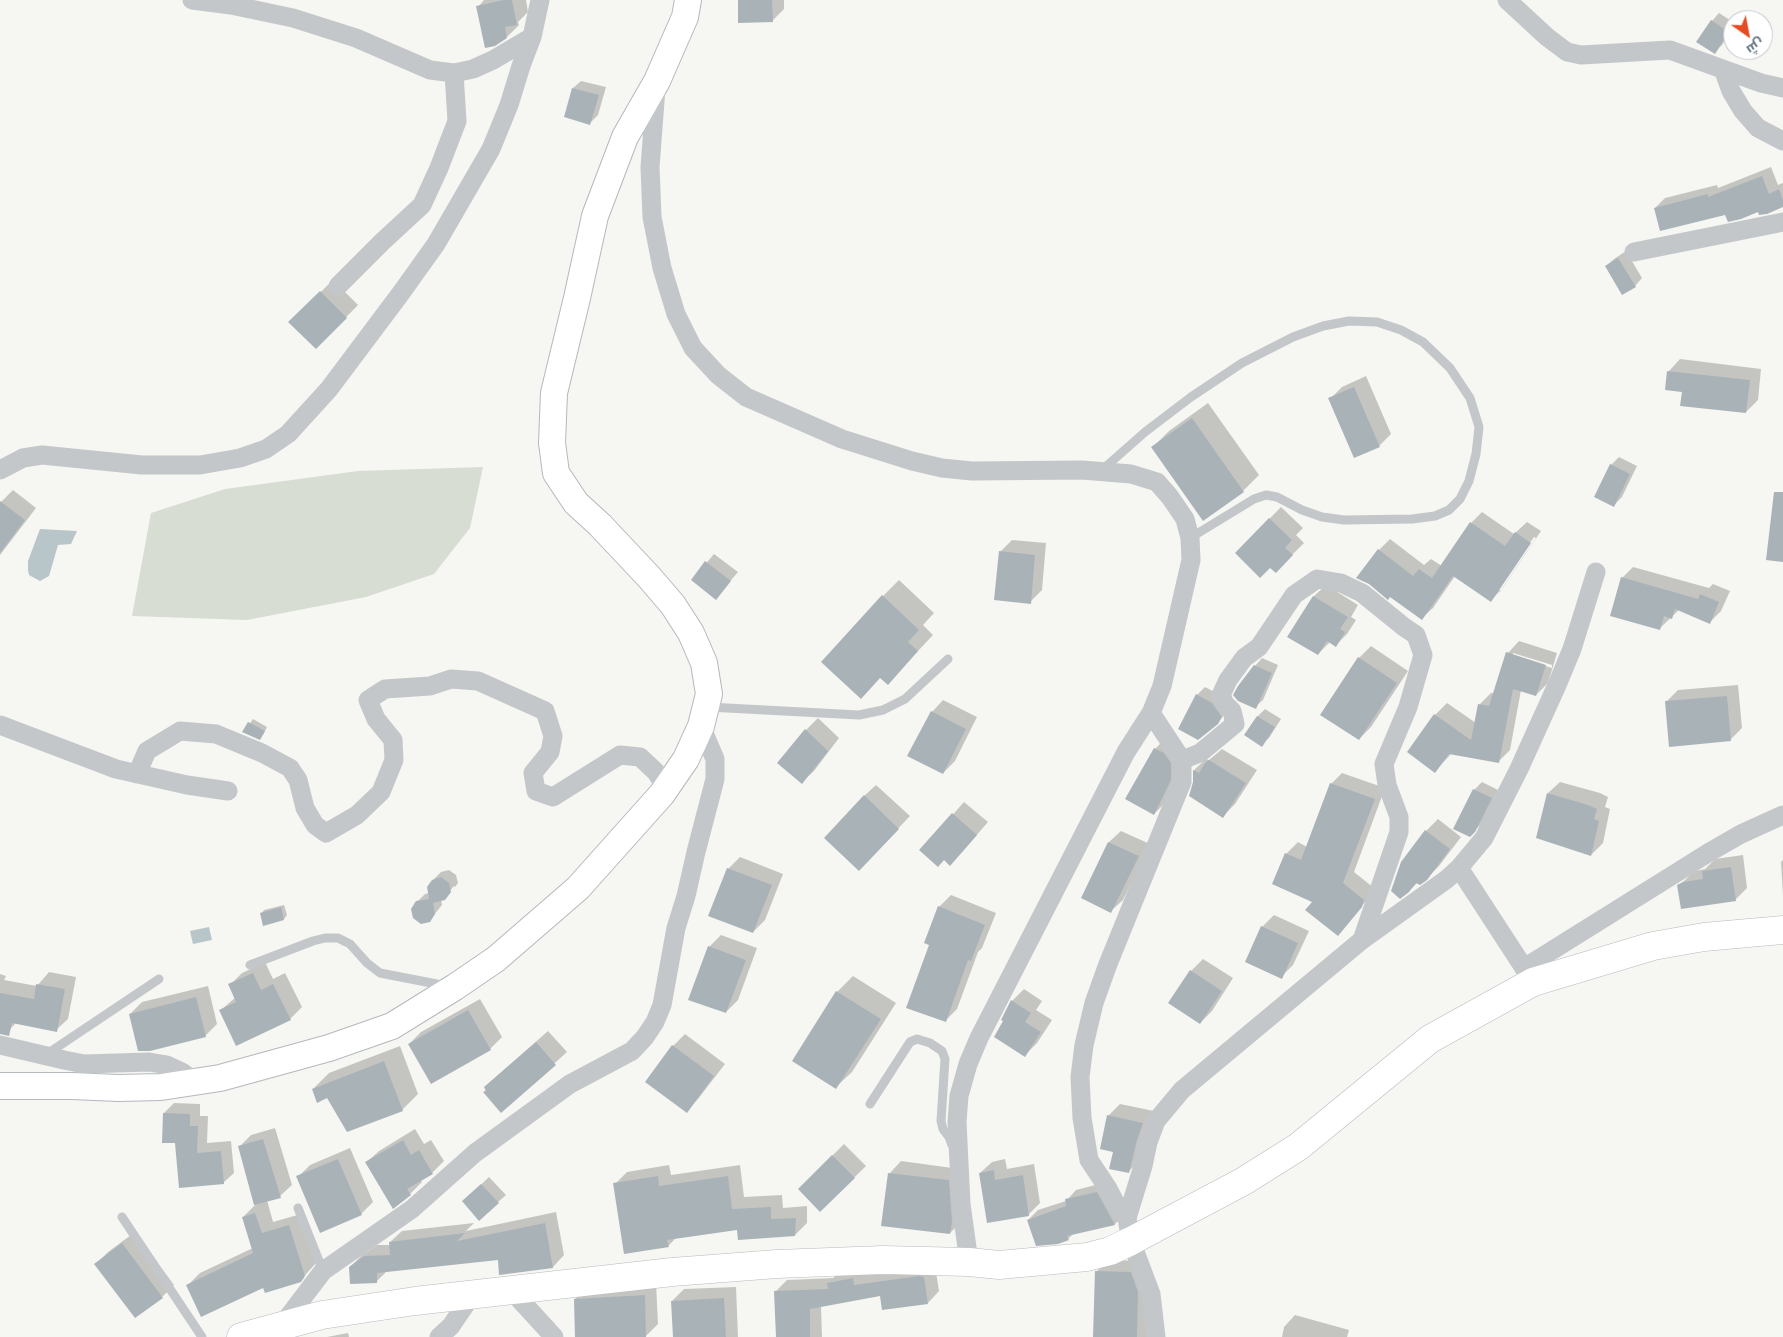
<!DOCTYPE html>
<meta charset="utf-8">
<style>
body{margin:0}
#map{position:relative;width:1783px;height:1337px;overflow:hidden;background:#f6f6f2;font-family:Ubuntu,Cairo,sans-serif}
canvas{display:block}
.north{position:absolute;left:1723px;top:10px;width:50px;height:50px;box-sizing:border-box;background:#fff;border:1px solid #c1c8ce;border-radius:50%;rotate:147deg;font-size:14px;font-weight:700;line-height:20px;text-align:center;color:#647684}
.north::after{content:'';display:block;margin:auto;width:18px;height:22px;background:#e64c22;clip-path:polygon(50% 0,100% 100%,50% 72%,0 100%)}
</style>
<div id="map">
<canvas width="1783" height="1337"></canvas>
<div class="north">ش</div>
</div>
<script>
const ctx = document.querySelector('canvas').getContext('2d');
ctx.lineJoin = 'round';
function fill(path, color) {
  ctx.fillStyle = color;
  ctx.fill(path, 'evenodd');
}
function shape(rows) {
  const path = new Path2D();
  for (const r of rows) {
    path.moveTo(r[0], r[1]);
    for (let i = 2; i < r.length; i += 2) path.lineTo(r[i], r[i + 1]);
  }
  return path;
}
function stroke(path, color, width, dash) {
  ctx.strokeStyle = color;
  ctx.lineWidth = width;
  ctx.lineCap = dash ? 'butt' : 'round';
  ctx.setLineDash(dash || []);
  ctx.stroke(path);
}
fill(shape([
 [483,467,470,528,434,574,366,597,247,620,132,616,151,513,225,489,358,471]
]), '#d7ddd3');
fill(shape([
 [40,529,77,531,71,544,58,545,49,576,40,581,29,575,28,570,28,561],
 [209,927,212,940,193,944,190,931]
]), '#b8c6c9');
fill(shape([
 [484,0,526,0,528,12,518,22,519,25,507,37,478,7],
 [739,0,784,0,784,9,772,21],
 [1719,13,1733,22,1733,28,1722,45,1714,52,1712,21],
 [581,81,606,87,598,115,590,123,573,88],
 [1771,167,1778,185,1783,183,1783,206,1759,211,1726,213,1655,208,1665,198,1717,185,1718,188],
 [1626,251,1642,278,1635,286,1606,266,1614,259],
 [333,280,358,305,316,348,290,322],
 [1680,359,1761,369,1758,400,1746,412,1683,391,1669,371],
 [1366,376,1391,434,1379,446,1330,399,1342,387],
 [1208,403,1259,475,1243,491,1204,519,1153,447,1169,431],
 [1619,457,1637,466,1622,497,1614,505,1611,465],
 [13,490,36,508,0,555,0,503],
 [1281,507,1303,528,1296,535,1304,543,1276,571,1270,566,1236,553],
 [1482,512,1514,534,1527,522,1541,531,1502,589,1491,600,1455,576,1433,608,1422,618,1379,550,1390,539,1424,565,1431,559,1442,566,1471,523],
 [1534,537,1536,538,1501,590,1498,590],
 [1012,540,1046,543,1042,590,1030,602,1000,552],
 [714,554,738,572,716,598,692,580],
 [1633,567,1709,588,1713,584,1730,591,1721,611,1710,622,1680,609,1659,629,1622,578],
 [899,580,934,613,923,625,933,635,903,667,883,596],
 [1326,585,1358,605,1351,617,1356,620,1347,634,1336,645,1330,642,1318,654,1314,596],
 [1519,641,1557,653,1548,683,1536,695,1521,690,1510,750,1498,762,1452,753,1435,771,1408,752,1435,715,1447,703,1476,723,1479,705,1491,693,1495,693,1508,653],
 [1513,653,1552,665,1552,668,1513,656],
 [1371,646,1408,671,1371,727,1359,739,1359,658],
 [1262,658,1278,665,1263,700,1255,707,1255,666],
 [1738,685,1742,728,1730,740,1666,702,1678,690],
 [1205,687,1220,695,1225,714,1217,723,1197,695],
 [943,700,977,717,955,761,943,773,932,712],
 [1265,709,1281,719,1269,738,1261,745,1245,735,1258,716],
 [818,718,839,738,814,771,802,782,806,730],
 [253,719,267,727,263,735,244,732],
 [1167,737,1182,751,1166,802,1154,814,1127,798,1155,749],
 [1222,749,1257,770,1235,804,1223,816,1194,783,1194,770,1206,759,1209,760],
 [1342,773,1385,788,1354,872,1374,888,1372,894,1338,934,1314,901,1273,883,1286,854,1298,842,1307,847,1331,784],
 [1482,782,1498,790,1482,823,1470,836,1474,790],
 [1560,782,1600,793,1608,797,1605,807,1610,809,1603,843,1591,855,1548,793],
 [876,785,910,816,871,857,864,796],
 [964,802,988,822,962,852,944,859,921,850],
 [1438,819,1461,837,1439,866,1426,879,1418,882,1409,891,1426,831],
 [1121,831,1150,844,1123,900,1111,911,1083,898,1109,842],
 [1743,855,1747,888,1735,900,1679,886,1691,874,1696,871,1705,869,1715,859],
 [740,857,783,874,765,920,753,932,728,869],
 [1783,860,1783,896,1781,862],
 [449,870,456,875,458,883,455,887,454,886,448,893,450,893,445,899,441,900,442,905,429,921,417,902,425,894,429,893,433,880,441,872],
 [951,895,996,913,982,948,978,952,957,1009,946,1020,930,944,939,907],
 [284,905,287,915,284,919,261,914,264,910],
 [1274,915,1309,931,1293,965,1281,977,1262,927],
 [721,935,757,948,738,1000,726,1012,709,947],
 [1203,959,1233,978,1212,1011,1200,1023,1170,1003,1191,971],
 [265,962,273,979,285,973,302,1007,290,1019,221,1010,236,997,230,985,242,973],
 [49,972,76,977,68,1019,56,1030,16,1023,10,1029,0,1027,0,974,6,976,4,980,37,986],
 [853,976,896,1003,852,1072,836,1087,837,992],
 [208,986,217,1024,205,1036,130,1014,142,1002],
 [1024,989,1042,1001,1036,1010,1052,1020,1037,1043,1025,1055,1005,1021,1012,1001],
 [480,999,502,1037,490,1049,409,1044,421,1032],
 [548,1031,567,1052,501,1112,484,1092,497,1076],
 [685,1034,725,1064,698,1099,686,1111,673,1046],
 [400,1046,418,1094,402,1110,327,1096,313,1089,329,1073],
 [174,1103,200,1104,200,1116,208,1116,207,1143,231,1141,234,1173,223,1183,176,1142,164,1113],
 [1120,1104,1154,1111,1141,1159,1129,1171,1115,1151,1108,1116],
 [275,1128,292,1185,280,1196,267,1200,273,1222,301,1214,316,1263,300,1281,264,1286,188,1285,200,1273,253,1248,243,1217,255,1205,239,1147,251,1135],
 [415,1129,424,1144,431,1140,444,1161,432,1173,420,1180,422,1182,410,1194,367,1162,379,1151],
 [844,1144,866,1166,820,1211,799,1189],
 [350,1148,373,1202,361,1214,298,1177,310,1165],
 [1005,1159,1007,1169,1034,1164,1040,1203,1028,1215,980,1173,992,1162],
 [901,1161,960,1169,962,1221,950,1233,890,1173],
 [669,1165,671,1175,740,1165,744,1197,782,1195,783,1208,807,1206,807,1223,795,1235,738,1228,677,1237,668,1246,615,1184,627,1172],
 [489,1177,506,1195,498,1202,471,1194],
 [1107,1182,1125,1214,1115,1224,1074,1233,1068,1239,1028,1220,1038,1210,1066,1201,1076,1190],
 [556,1212,564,1255,553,1267,501,1274,500,1259,387,1271,377,1281,350,1267,362,1255,377,1245,390,1245,390,1242,402,1231,474,1223,466,1231],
 [135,1232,174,1285,162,1297,96,1264,108,1252],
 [1108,1260,1143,1261,1147,1337,1094,1337,1096,1272],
 [935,1266,939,1291,928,1303,881,1294,821,1306,822,1337,777,1337,776,1291,787,1280,833,1278,840,1272,864,1267,865,1275],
 [656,1283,658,1324,646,1336,576,1337,575,1299,587,1287],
 [736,1287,738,1337,674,1337,672,1301,684,1289],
 [1295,1315,1349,1330,1347,1337,1282,1337,1284,1327],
 [348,1333,349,1337,327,1337]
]), '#0003');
fill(shape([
 [504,0,512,0,517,25,505,27,507,38,495,46,485,48,476,6],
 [738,0,772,0,773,22,738,23],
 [1711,20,1729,32,1715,54,1696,42],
 [572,88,599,95,590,125,564,117],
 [1762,176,1769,194,1779,189,1783,200,1783,207,1767,214,1759,215,1758,212,1741,219,1728,222,1725,215,1660,231,1654,208,1708,194,1708,197],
 [1618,258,1636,287,1622,295,1605,266],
 [320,291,347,318,316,349,288,322],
 [1667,371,1750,380,1746,413,1680,406,1682,392,1665,390],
 [1354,387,1380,447,1354,458,1328,398],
 [1192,418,1244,492,1203,521,1151,447],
 [1610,464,1630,474,1614,507,1594,497],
 [1774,492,1783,492,1783,562,1766,560],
 [0,501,25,520,0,553],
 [1269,518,1292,540,1285,548,1293,555,1276,573,1270,568,1260,578,1235,553],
 [1470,522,1505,546,1515,532,1531,543,1491,602,1453,576,1422,620,1390,597,1388,600,1369,584,1356,578,1378,549,1413,576,1419,569,1432,578],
 [999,551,1035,555,1031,604,994,600],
 [705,561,731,581,716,600,691,580],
 [1621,577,1698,599,1700,594,1719,602,1710,624,1675,609,1672,619,1664,616,1660,630,1610,616],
 [882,595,919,630,908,642,918,651,888,685,880,678,861,699,821,662],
 [1313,596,1348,617,1340,629,1345,632,1336,647,1327,641,1318,655,1287,637],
 [1506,652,1546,665,1536,696,1513,689,1499,763,1449,754,1435,773,1407,752,1434,714,1471,740,1478,704,1489,706],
 [1358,657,1397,683,1359,740,1320,715],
 [1254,665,1272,673,1256,709,1238,701,1233,695,1238,686],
 [1196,694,1212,703,1222,717,1218,724,1198,740,1178,729],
 [1727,696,1731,741,1669,747,1665,701],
 [931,711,966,729,943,774,907,756],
 [1257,716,1275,727,1262,747,1244,735],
 [248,722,265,731,260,740,242,732],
 [805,729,828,751,802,784,777,763],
 [1154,748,1164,753,1171,763,1171,780,1154,815,1125,799],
 [1209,760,1246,783,1223,818,1189,796,1193,782,1193,770,1199,773,1205,763],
 [1330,783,1375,799,1343,883,1364,900,1362,907,1338,936,1305,910,1312,902,1272,884,1285,853,1301,860],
 [1473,789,1492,798,1475,832,1470,837,1453,829],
 [1547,793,1588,805,1597,809,1594,819,1599,821,1591,856,1536,838],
 [864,795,899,829,859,871,824,838],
 [952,813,977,835,950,866,944,860,938,867,919,850],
 [1425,830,1450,849,1427,880,1420,885,1416,883,1409,892,1400,899,1391,891,1401,862],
 [1108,842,1139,856,1111,913,1081,898],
 [1731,867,1736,901,1681,909,1677,885,1683,882,1703,879,1702,871],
 [727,868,772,885,753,933,708,916],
 [441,877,449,883,451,892,445,900,433,903,435,914,430,922,421,924,413,918,411,909,416,901,429,899,427,887,432,880],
 [938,906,985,925,971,961,968,960,946,1022,906,1008,929,945,924,943],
 [281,907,284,920,263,926,260,913],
 [1261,926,1298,943,1282,979,1245,962],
 [708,946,746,960,726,1013,688,1000],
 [1190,970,1222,991,1200,1024,1168,1003],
 [253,973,261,990,273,984,291,1020,236,1046,219,1010,236,1002,228,984],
 [36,984,65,989,57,1032,12,1023,9,1036,0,1034,0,993,34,999],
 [836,991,881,1019,836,1089,792,1061],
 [196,997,206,1037,150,1051,138,1051,129,1014],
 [1011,1000,1031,1013,1025,1022,1041,1032,1025,1057,994,1037,1003,1021,1001,1020],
 [468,1010,491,1050,431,1084,408,1044],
 [536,1042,556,1065,501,1113,483,1092,486,1091,484,1087],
 [672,1045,714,1076,687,1113,645,1082],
 [384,1061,403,1111,347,1132,327,1098,317,1103,312,1089],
 [163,1113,190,1114,190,1126,198,1126,197,1153,221,1151,224,1184,179,1188,175,1143,162,1143],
 [1107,1115,1143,1123,1137,1140,1129,1173,1109,1169,1113,1152,1100,1149],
 [263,1139,281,1198,254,1205,238,1146],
 [403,1140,411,1155,419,1150,433,1174,407,1189,411,1195,393,1209,365,1162],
 [832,1155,855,1178,820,1212,798,1189],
 [338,1159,362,1215,320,1233,296,1176],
 [994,1170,995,1180,1023,1175,1029,1216,987,1223,979,1173],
 [888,1173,949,1180,952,1222,950,1234,881,1226],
 [658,1176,659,1186,728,1176,732,1209,771,1207,771,1219,796,1218,795,1236,738,1240,737,1230,667,1240,669,1247,624,1254,613,1183],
 [481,1184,499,1203,479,1221,462,1201],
 [1097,1192,1115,1225,1067,1236,1069,1240,1058,1244,1036,1246,1027,1220,1066,1206,1065,1199],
 [255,1213,262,1233,289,1225,305,1276,301,1282,265,1293,263,1288,201,1317,186,1285,253,1253,242,1217],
 [545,1223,553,1268,499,1275,498,1260,377,1273,377,1283,350,1284,349,1267,364,1256,390,1255,389,1242,465,1233,457,1241],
 [122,1243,163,1298,135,1318,94,1264],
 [1095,1271,1131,1272,1138,1292,1137,1337,1093,1337],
 [919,1276,924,1277,928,1304,882,1310,880,1296,810,1309,810,1337,776,1337,774,1291,828,1289,827,1283,853,1278,854,1285],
 [645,1295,646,1337,575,1337,574,1299],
 [724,1298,726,1337,673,1337,671,1301]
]), '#a9b2b7');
const secondary = shape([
 [0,1086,72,1086,118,1088,161,1087,220,1078,329,1048,392,1026,455,987,496,959,578,888,662,794,686,759,701,726,709,694,704,663,691,633,673,605,649,577,600,525,576,503,556,473,552,443,554,393,577,298,595,216,625,137,657,81,685,17,688,0]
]);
const primary = shape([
 [241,1337,322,1315,415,1301,672,1272,777,1264,883,1260,969,1262,999,1265,1087,1257,1110,1251,1131,1241,1244,1181,1298,1147,1430,1039,1533,982,1653,946,1704,937,1783,930]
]);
stroke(secondary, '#b3b9bd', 28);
stroke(primary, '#b6babe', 29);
stroke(shape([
 [1102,470,1145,432,1191,397,1242,363,1293,337,1323,326,1349,321,1377,322,1401,330,1423,342,1450,368,1470,398,1479,427,1476,454,1469,481,1460,499,1449,510,1435,516,1412,519,1344,520,1322,517,1302,510,1277,497,1266,495,1254,499,1190,538],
 [708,707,859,715,883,710,905,699,948,659],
 [250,965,313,941,325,938,338,938,350,944,367,963,380,973,447,986],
 [47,1054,159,979],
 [870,1104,910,1042,917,1039,930,1043,942,1051,945,1059,941,1121,943,1129,949,1137,952,1145],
 [298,1208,323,1271],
 [122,1217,202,1337]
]), '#c3c7ca', 9);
stroke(shape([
 [192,0,231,5,293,18,356,38,430,70,454,73,473,69,493,60,532,37],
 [1507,0,1547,37,1567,52,1581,55,1670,50,1761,83,1783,88],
 [1723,69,1731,91,1743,111,1758,128,1783,141],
 [656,88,650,167,652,217,662,268,676,314,693,348,718,375,746,397,842,439,912,461,942,468,972,471,1082,470,1131,474,1157,482,1170,497,1185,519,1190,538,1191,560,1162,686,1151,713,1126,752,979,1038,968,1064,959,1096,957,1122,961,1204,969,1262],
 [1634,252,1783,222],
 [338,286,382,242,422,205,439,168,457,121,454,73],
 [0,470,23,458,42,455,142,465,200,465,240,458,266,449,288,434,329,389,401,293,436,244,491,149,509,105,521,66,532,37,540,0],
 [1151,713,1182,760,1182,782,1108,964,1094,1003,1084,1045,1080,1077,1082,1118,1089,1160,1107,1187,1118,1208,1127,1218,1131,1241,1151,1294,1156,1337],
 [0,725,116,769,187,785,228,791],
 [1182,760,1200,753,1235,724,1232,711,1225,704,1221,695,1228,680,1244,658,1259,647,1294,595,1317,579,1341,583,1362,593,1404,627,1416,635,1423,655,1408,707,1384,764,1387,785,1399,817,1399,832,1362,940],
 [137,774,147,751,180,731,216,734,262,753,290,768,298,780,305,808,315,825,326,833,357,815,381,792,394,760,393,740,376,719,368,700,385,689,430,686,451,679,478,681,545,711,553,736,550,752,533,773,536,791,553,797,620,755,640,757,656,772,666,788],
 [1459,868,1524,968],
 [1533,982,1524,968,1708,853,1741,834,1783,815],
 [0,1045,64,1060,84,1064,149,1062,167,1065,182,1072,195,1082],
 [1127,1218,1143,1166,1148,1142,1156,1121,1182,1090,1362,940,1447,879,1459,868,1484,838,1519,769,1557,685,1572,649,1596,572],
 [511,1290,554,1337],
 [279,1329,323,1271,412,1209,475,1153,570,1084,632,1051,645,1037,655,1022,662,1005,676,928,686,896,696,852,715,779,715,759,701,726],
 [439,1337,451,1326,472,1295]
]), '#c3c7ca', 19);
stroke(secondary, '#fff', 26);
stroke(primary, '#fff', 28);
</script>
